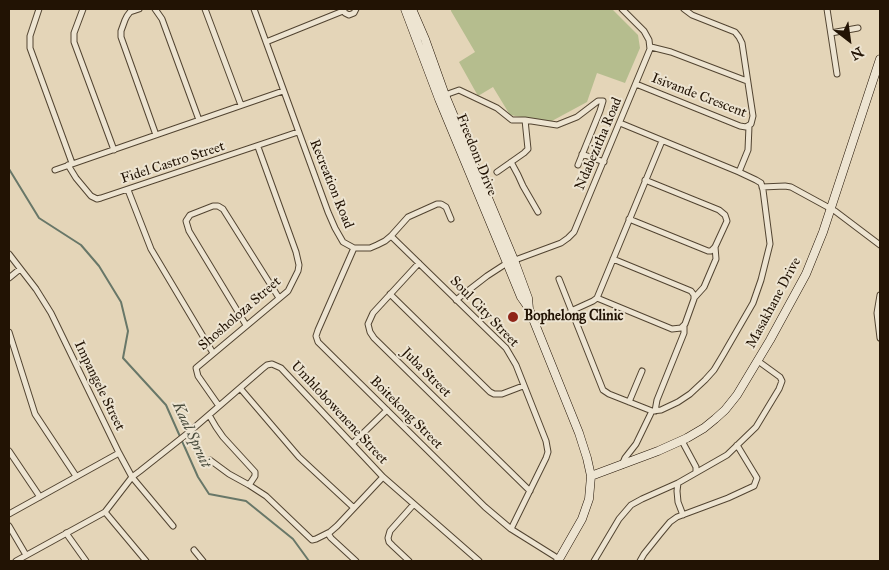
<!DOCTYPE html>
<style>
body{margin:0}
#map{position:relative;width:889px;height:570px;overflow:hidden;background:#e4d5b8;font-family:"IM FELL Great Primer",serif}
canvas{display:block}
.frame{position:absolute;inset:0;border:10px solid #221304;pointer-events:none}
.north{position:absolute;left:824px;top:15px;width:50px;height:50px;-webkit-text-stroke:4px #ede4d1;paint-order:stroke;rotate:150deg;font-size:14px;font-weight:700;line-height:20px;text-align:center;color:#221304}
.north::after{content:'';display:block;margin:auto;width:18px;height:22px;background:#221304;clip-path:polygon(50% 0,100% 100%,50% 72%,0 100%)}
</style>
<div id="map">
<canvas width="889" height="570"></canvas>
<div class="frame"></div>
<div class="north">N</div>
</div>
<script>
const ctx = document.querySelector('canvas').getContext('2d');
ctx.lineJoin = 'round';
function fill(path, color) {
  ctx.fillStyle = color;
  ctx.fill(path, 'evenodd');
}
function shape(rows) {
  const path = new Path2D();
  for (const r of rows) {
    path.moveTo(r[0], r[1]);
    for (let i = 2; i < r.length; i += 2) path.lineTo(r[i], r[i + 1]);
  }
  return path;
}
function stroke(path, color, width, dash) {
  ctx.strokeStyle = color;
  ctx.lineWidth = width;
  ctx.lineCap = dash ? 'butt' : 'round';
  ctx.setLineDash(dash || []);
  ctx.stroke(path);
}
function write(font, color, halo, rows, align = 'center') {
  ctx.font = font + ' "IM FELL Great Primer",serif';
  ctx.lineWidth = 4;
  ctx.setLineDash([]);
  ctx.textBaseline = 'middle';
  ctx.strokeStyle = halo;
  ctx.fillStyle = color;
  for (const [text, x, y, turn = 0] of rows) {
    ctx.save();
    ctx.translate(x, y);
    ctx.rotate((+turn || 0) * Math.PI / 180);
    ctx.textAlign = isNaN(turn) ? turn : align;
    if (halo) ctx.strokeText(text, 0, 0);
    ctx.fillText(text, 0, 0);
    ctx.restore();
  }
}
fill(shape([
 [451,9,612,9,638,35,640,48,625,83,597,73,587,102,550,122,510,115,493,87,478,96,459,62,475,52,451,11]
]), '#b5bd8e');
stroke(shape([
 [9,169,39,218,81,245,99,266,121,302,128,331,123,358,166,405,198,477,209,494,246,501,293,539,309,561]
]), '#687768', 2);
const street = shape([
 [39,9,30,36,30,48,72,163],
 [83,9,74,33,74,42,114,150],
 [139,9,130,12,127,16,125,20,121,31,121,37,156,135],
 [155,9,162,19,199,120],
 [205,9,241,105],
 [254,9,328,212,335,228,343,242,354,248,370,248,377,245,385,241,391,236,408,217,437,204,441,204,446,207,451,219],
 [343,9,345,13,349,15,354,13,356,9],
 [827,9,837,74],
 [831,33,858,28],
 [266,42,343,11],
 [651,47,671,52,747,81],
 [636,84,740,126,746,127,751,124,753,116,742,43,739,37,735,32,692,15,684,9],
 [445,95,459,90,497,108,512,120,525,120,557,125,577,117,598,101,603,101,600,111,578,165],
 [582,154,604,162],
 [511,162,518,175,523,186,538,212],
 [68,165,76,178,91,196,97,199,101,198,298,132],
 [55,170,283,91],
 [497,172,524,153,528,149,525,120],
 [739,172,748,150,749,126],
 [762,187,785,186,791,187,835,211,880,245],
 [128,190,151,249,213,353],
 [629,219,708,251,711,251,715,247,727,221,725,215,719,210,645,180],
 [391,236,506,348,516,365,546,441,548,452,546,458,511,529],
 [354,248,318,330,316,336,318,342,485,507,511,529,559,559],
 [9,254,36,289,51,313,119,453,132,477,173,526],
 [419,263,373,313,368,324,370,332,374,338,530,491],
 [9,278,20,269],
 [559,279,603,390,609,394,652,411,661,410,678,402,690,394,705,380,714,370,723,355,753,303,761,280,770,244,763,190,761,183,756,180,739,172,620,123],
 [390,294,490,392,494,394,502,394,523,386],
 [880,295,877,313,880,338],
 [695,297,704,287,716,259,715,247],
 [597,298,672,329,681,328,685,324,694,299,694,295,691,291,613,259],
 [456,300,487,276,507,263,561,243,568,238,574,232,650,49,649,40,644,31,622,9],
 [571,311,593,301,597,298,662,141],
 [246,325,189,231,186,221,190,215,213,206,218,206,223,209,279,298],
 [9,332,35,414,76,476],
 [240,388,299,457,354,508],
 [629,402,642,371],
 [219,406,198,376,196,368,288,291,298,271,299,265,296,252,258,147],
 [655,411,657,400,684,333,684,326],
 [209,415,216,427,223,437,255,472,255,476,249,485],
 [682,441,696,467,696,472],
 [352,444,387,410],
 [9,451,40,497],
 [210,460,229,474,249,485,266,496,312,540,316,539,330,532,337,526,383,477],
 [622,465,625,458,636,444,652,411],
 [678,483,677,491,678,502,683,515],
 [105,512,146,561],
 [9,514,119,453],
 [9,526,26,555],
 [330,532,329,535,331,538,356,561],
 [66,533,86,561],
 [194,550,203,561],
 [16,561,105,512,132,477,140,471,188,433,262,369,267,365,272,364,281,368,383,477,479,561],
 [409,561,393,546,389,542,388,538,390,531,414,504],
 [594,561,619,519,631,505,642,499,678,483,727,455,756,427,779,389,782,381,780,377,758,361],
 [640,561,644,554,660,534,670,522,677,517,728,498,754,486,757,478,737,445]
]);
const secondary = shape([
 [405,9,439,99,507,263,521,297,528,307],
 [412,9,425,39,445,95,514,260,528,298,529,309,579,433,587,458,591,476,589,499,582,519,558,561],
 [591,476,658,451,687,438,704,428,715,419,725,410,737,395,770,340,806,274,823,232,880,59]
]);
stroke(street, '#524431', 7);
stroke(secondary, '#221304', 9);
stroke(street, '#ede4d1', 5);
stroke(secondary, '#ede4d1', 8);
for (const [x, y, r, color] of [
 [513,317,6,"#8f2418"]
]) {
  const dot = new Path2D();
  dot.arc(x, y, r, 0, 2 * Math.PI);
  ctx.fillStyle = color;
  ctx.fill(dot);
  stroke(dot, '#ede4d1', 2);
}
write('14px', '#221304', '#ede4d1', [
 ["Isivande Crescent",699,96,21],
 ["Ndabezitha Road",599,144,-67],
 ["Freedom Drive",476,155,68],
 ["Fidel Castro Street",173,163,-18],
 ["Recreation Road",331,184,68],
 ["Masakhane Drive",774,303,-62],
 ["Soul City Street",484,312,46],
 ["Shosholoza Street",240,314,-41],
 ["Juba Street",426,373,45],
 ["Impangele Street",99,386,64],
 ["Umhlobowenene Street",339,413,47],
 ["Boitekong Street",406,413,45]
]);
write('bold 14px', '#221304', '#ede4d1', [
 ["Bophelong Clinic",524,317]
], 'left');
write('italic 15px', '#4b4d3e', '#ede4d1', [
 ["Kaal Spruit",191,435,65]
]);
</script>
